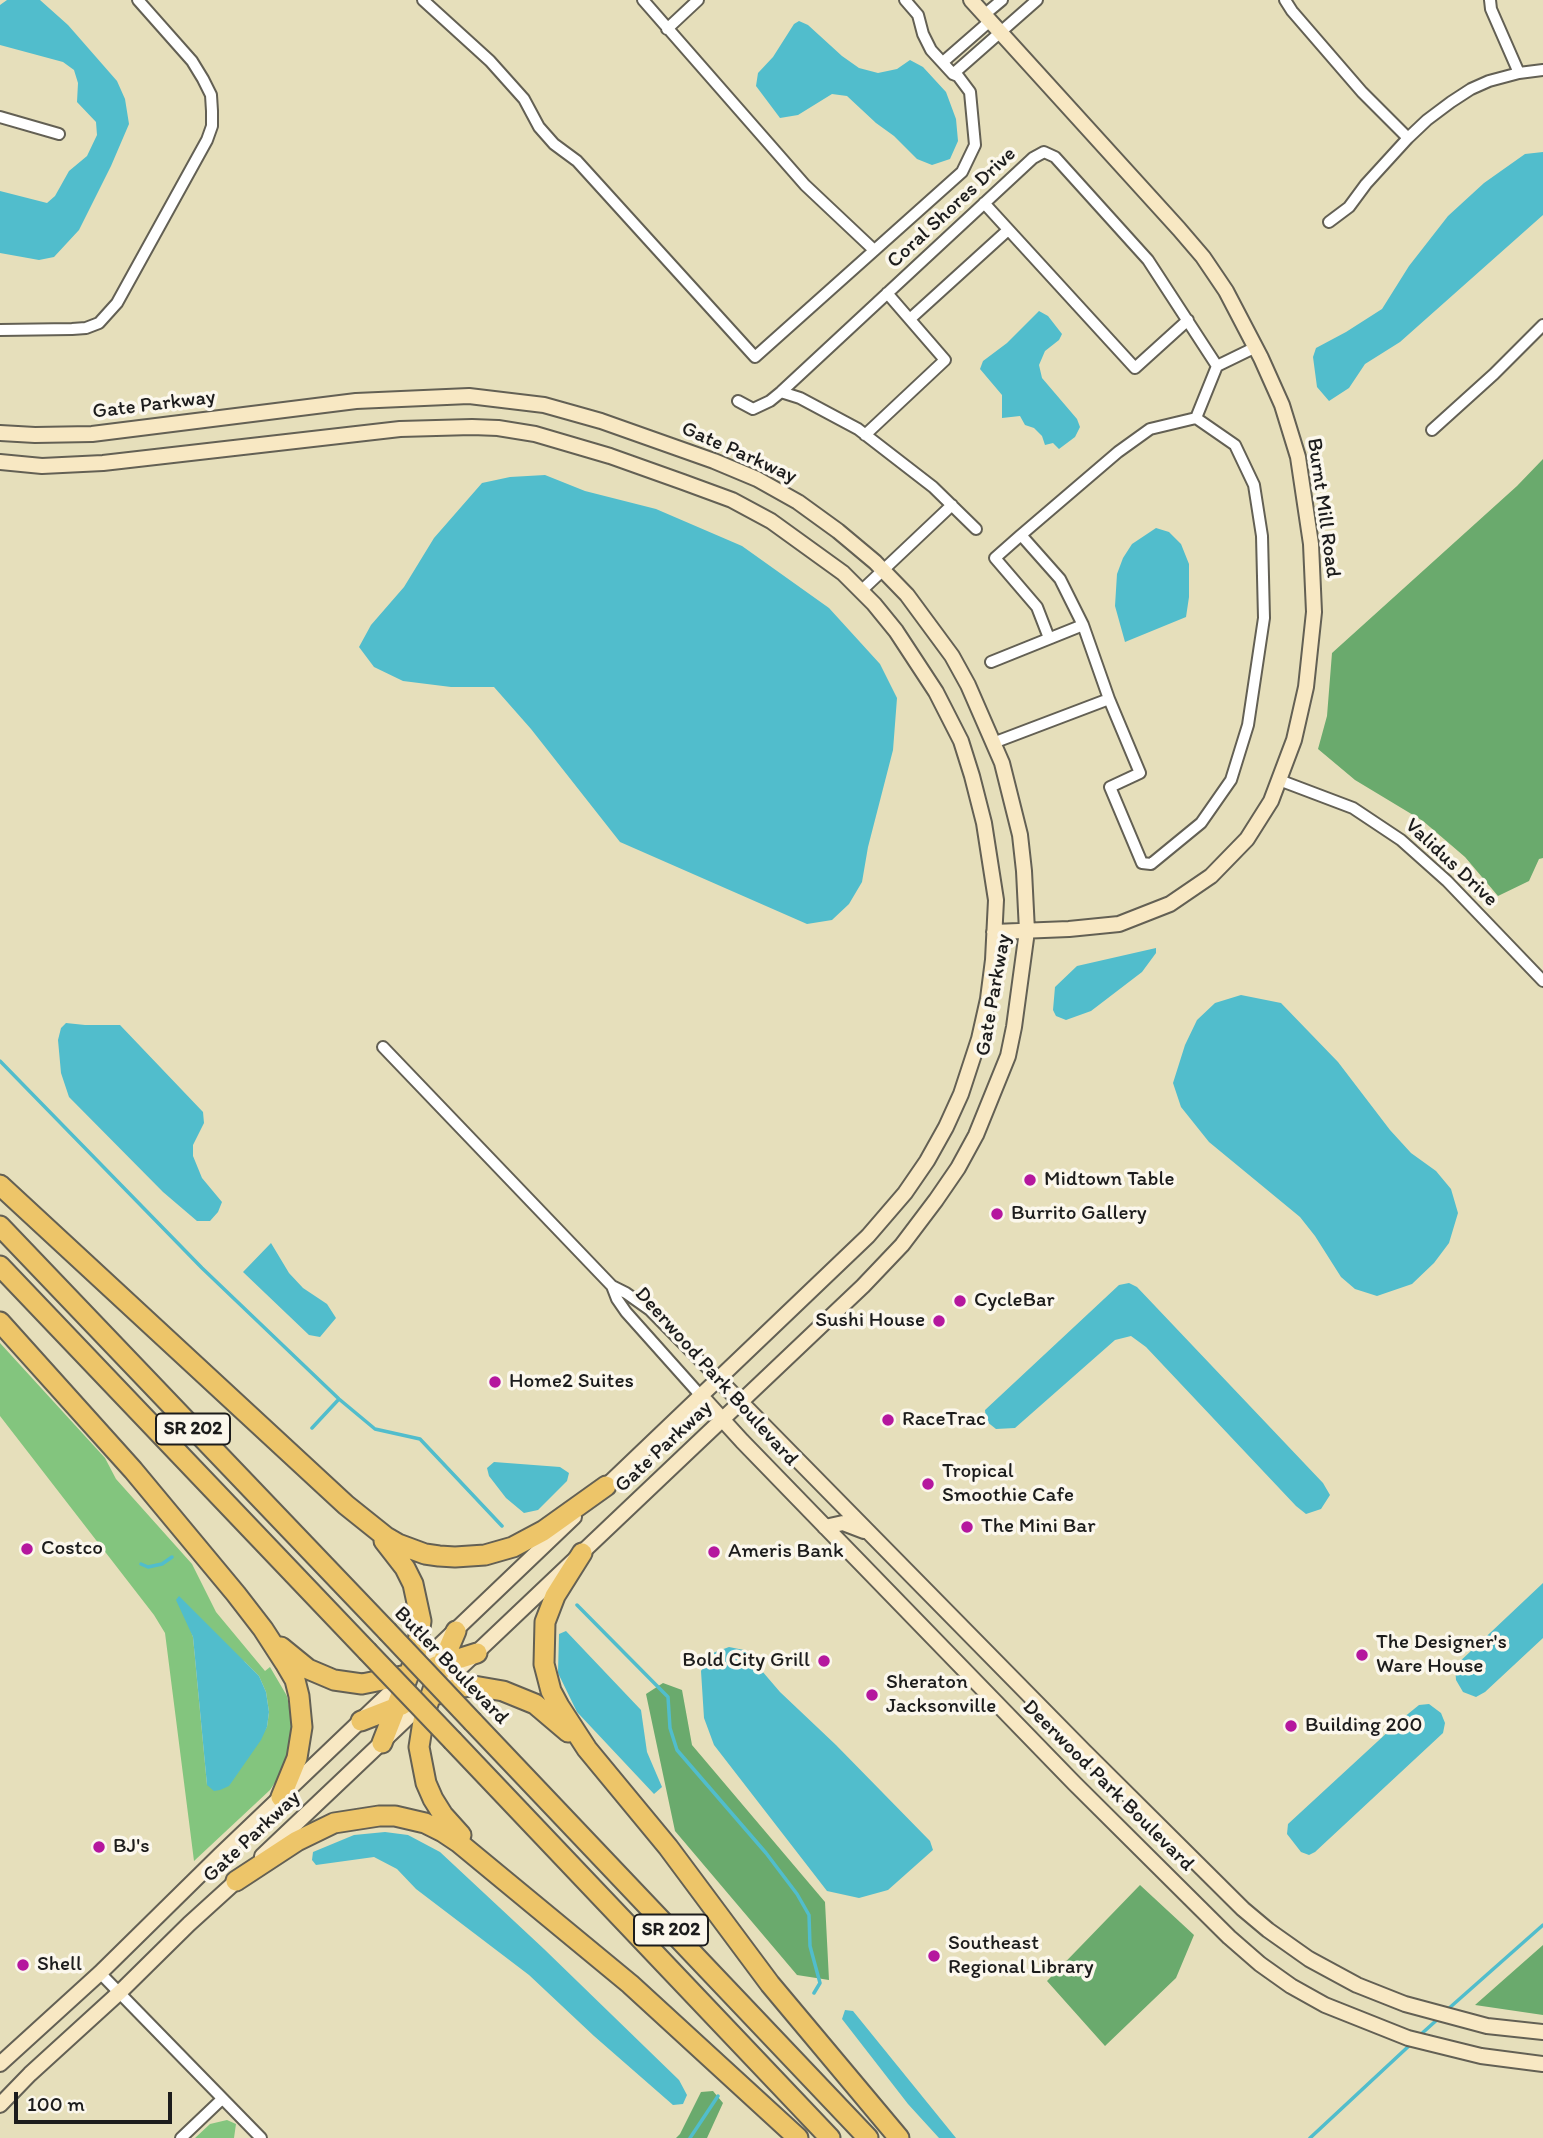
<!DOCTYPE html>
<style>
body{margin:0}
#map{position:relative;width:1543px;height:2138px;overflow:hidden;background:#e6dfbb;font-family:Itim,sans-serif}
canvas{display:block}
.scale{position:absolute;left:14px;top:2092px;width:158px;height:32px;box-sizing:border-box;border:4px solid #1c1c1c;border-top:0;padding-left:9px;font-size:21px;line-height:24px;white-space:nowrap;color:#1c1c1c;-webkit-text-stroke:5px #fbf7ec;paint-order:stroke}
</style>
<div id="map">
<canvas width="1543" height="2138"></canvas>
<div class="scale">100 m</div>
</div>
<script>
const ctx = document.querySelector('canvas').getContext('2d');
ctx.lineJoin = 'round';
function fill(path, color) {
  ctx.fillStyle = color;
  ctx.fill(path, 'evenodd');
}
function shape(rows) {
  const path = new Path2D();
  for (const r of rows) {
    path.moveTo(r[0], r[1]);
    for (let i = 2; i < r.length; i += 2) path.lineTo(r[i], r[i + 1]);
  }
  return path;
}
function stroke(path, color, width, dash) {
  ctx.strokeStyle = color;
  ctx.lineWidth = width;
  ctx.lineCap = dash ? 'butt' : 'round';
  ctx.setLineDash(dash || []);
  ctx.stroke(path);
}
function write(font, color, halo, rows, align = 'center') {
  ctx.font = font + ' Itim,sans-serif';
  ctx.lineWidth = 7;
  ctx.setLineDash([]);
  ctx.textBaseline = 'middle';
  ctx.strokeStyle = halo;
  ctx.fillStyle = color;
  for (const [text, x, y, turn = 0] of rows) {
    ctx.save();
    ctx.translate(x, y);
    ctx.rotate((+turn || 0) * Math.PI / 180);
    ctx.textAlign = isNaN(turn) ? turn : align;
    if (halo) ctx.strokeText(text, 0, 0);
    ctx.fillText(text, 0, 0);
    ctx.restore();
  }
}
fill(shape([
 [0,1343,105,1458,116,1479,192,1564,216,1612,265,1671,270,1667,287,1696,293,1726,291,1749,280,1775,270,1790,194,1861,165,1633,154,1615,0,1416],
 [190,1628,245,1662,259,1676,266,1692,269,1712,267,1727,229,1785,207,1785,193,1637],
 [227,2120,236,2124,234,2138,195,2138,210,2124]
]), '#83c57e');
fill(shape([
 [1543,459,1543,858,1539,859,1529,881,1498,896,1465,857,1423,821,1355,780,1318,749,1327,716,1332,653,1517,486],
 [663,1683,682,1690,692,1745,825,1902,829,1980,797,1975,675,1831,646,1694],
 [1140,1885,1194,1935,1176,1978,1105,2046,1047,1981],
 [1543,1945,1543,2015,1475,2005],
 [713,2091,723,2103,707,2138,676,2138,680,2134,701,2092]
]), '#6aaa6d');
fill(shape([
 [7,0,40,0,68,25,117,81,125,99,129,124,111,166,79,230,54,257,39,260,0,253,0,191,47,203,55,196,69,171,87,156,97,135,96,122,77,102,78,83,74,70,63,62,0,45,0,5],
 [799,21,808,25,842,56,859,68,878,73,897,69,910,60,923,67,946,92,956,119,958,141,950,159,932,165,917,159,894,136,876,123,847,96,832,94,798,115,780,118,756,86,758,73,773,57,794,24],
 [1543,152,1543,215,1400,342,1365,364,1349,388,1329,401,1317,387,1313,357,1316,348,1346,332,1382,309,1409,266,1448,216,1484,183,1525,154],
 [1039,311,1048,316,1062,334,1059,340,1045,351,1039,365,1042,378,1077,419,1080,427,1075,437,1059,449,1053,443,1045,445,1042,436,1034,428,1025,425,1020,416,1002,418,1002,395,980,369,983,361,1007,343],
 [545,475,585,491,656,509,742,546,829,608,880,664,897,698,893,750,868,847,862,882,849,904,832,920,807,924,620,842,531,729,494,687,451,687,403,681,374,667,359,647,371,625,404,587,434,538,482,483,510,477],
 [1156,528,1169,532,1181,544,1189,564,1189,597,1186,617,1125,642,1115,606,1117,574,1123,558,1132,544],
 [1156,948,1156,953,1142,972,1091,1011,1066,1020,1056,1016,1053,1010,1055,987,1077,966],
 [1241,995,1281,1003,1338,1062,1390,1130,1411,1153,1436,1171,1451,1189,1458,1213,1449,1243,1434,1263,1412,1284,1377,1296,1355,1289,1341,1277,1315,1236,1300,1217,1209,1142,1181,1107,1173,1083,1185,1045,1197,1020,1215,1003],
 [66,1023,85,1025,120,1025,203,1112,204,1123,193,1145,193,1156,202,1178,222,1202,218,1212,210,1221,197,1221,163,1192,69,1097,61,1073,58,1040,61,1028],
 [271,1243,289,1273,303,1288,327,1304,336,1318,320,1337,309,1335,243,1272],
 [1129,1283,1137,1287,1323,1483,1330,1495,1321,1509,1306,1514,1296,1506,1146,1347,1131,1336,1115,1340,1015,1428,996,1429,986,1421,985,1410,1119,1285],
 [494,1462,560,1467,569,1473,567,1481,538,1510,524,1513,506,1498,489,1476,487,1468],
 [1543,1583,1543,1638,1485,1692,1476,1697,1463,1692,1456,1680,1455,1666],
 [179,1596,259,1676,266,1692,269,1712,267,1727,261,1740,229,1786,220,1790,214,1791,207,1785,193,1637,176,1600],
 [566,1631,641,1710,647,1752,662,1787,654,1794,577,1712,558,1673,559,1634],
 [729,1647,744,1650,780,1692,836,1745,930,1841,933,1850,888,1890,859,1898,827,1891,714,1745,704,1718,701,1671,710,1654],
 [1429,1704,1441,1713,1445,1723,1443,1733,1315,1852,1309,1855,1301,1852,1287,1834,1288,1824,1403,1718,1419,1705],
 [385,1832,408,1835,440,1852,544,1949,679,2080,687,2095,683,2104,673,2105,594,2036,529,1975,416,1889,397,1869,374,1857,316,1865,312,1860,313,1852,354,1835],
 [845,2010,853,2011,956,2138,939,2138,908,2104,842,2019]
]), '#51bdcc');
stroke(shape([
 [0,1061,202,1268,339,1399,375,1429,420,1439,502,1526],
 [312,1428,339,1399],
 [141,1564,148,1567,162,1564,172,1557],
 [577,1605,668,1697,670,1728,677,1750,766,1853,797,1894,809,1915,810,1946,820,1983,814,1993],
 [1447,2010,1543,1925],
 [1419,2036,1439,2018],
 [690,2138,718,2096],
 [1310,2138,1411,2044]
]), '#51bdcc', 3.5);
const street = shape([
 [423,0,490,61,524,99,539,127,554,144,577,161,755,357,962,172,975,145,970,92,958,76,953,74,931,50,923,34,918,15,905,0],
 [643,0,805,185,874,250],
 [1285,0,1292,11,1362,92,1408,138],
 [1490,0,1491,9,1519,73],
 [984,15,1002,0],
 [667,29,698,0],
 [943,62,990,21],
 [953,74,1037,0],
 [0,117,59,134],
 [984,203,1135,368,1188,320],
 [1329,222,1349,207,1366,184,1408,138,1427,120,1451,102,1471,89,1489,81,1519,73,1543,70],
 [911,318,1008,230],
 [0,330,72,329,86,328,99,323,117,303,207,140,212,126,212,111,211,95,203,79,192,61,138,0],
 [1217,366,1256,347],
 [781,392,800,398,858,429,933,487,976,529],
 [738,401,753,409,770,401,781,392,1033,158,1044,152,1055,157,1148,260,1217,366],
 [1432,430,1494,374,1543,325],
 [865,435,945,360,887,293],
 [1021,535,995,558,1037,607,1049,638],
 [861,591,952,505],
 [991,662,1083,625],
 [1109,699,1083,625,1060,579,1021,535,1118,452,1150,429,1196,418],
 [993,743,1109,699,1140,773,1110,787,1142,863,1151,864,1201,823,1231,780,1248,725,1264,618,1262,536,1254,485,1235,445,1196,418,1217,366],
 [1279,780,1353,808,1401,840,1447,881,1543,981],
 [383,1047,612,1286,626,1293,650,1310,718,1379],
 [612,1286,617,1299,626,1312,701,1396],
 [100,1973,261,2138],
 [181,2138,222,2099]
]);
const secondary = shape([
 [971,0,1179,229,1203,257,1226,291,1261,358,1282,405,1298,457,1311,544,1314,612,1306,687,1294,740,1271,801,1247,839,1211,876,1170,904,1119,924,1069,929,994,932],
 [0,433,35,435,92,434,356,401,469,396,544,405,601,421,714,461,757,479,798,502,838,531,875,562,907,595,952,656,968,685,1002,763,1020,835,1024,871,1027,931,1014,1027,1008,1056,976,1135,958,1168,936,1200,902,1245,863,1286,262,1856],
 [0,462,42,466,103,463,400,429,472,427,498,428,535,434,610,456,683,482,732,500,771,521,843,573,874,604,896,631,936,692,961,741,972,776,984,823,996,900,993,960,988,999,979,1039,961,1094,946,1127,927,1161,905,1193,868,1236,601,1491],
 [718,1379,1084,1751,1243,1909,1268,1930,1309,1959,1357,1985,1405,2004,1487,2026,1543,2032],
 [701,1396,742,1441,1074,1783,1229,1937,1260,1964,1291,1986,1325,2005,1408,2038,1481,2056,1543,2064],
 [825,1527,843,1523,864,1531],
 [0,2064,100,1973,220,1855,574,1517],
 [0,2105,30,2074,120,1992,189,1924,243,1875]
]);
const highway = shape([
 [0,1185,346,1505,386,1537,398,1544,425,1554,439,1556,455,1557,485,1555,513,1547,543,1531,606,1486],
 [0,1226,387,1631],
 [0,1266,367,1651],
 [0,1322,133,1470,236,1594,263,1629,285,1663,295,1680,299,1696,302,1727,297,1758,281,1797],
 [582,1553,555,1596,545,1622,544,1664,551,1691,559,1706,587,1749,668,1847,770,1984,899,2138],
 [456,1631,442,1664,424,1715,419,1747,426,1783,433,1799,443,1815,461,1835],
 [281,1647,308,1669,334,1680,362,1684,407,1675],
 [436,1666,477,1653],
 [431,1696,461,1687,474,1686,503,1691,535,1704,568,1732],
 [361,1721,402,1705],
 [473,1722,868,2138],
 [453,1741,830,2138],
 [382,1743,416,1656,421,1621,413,1584,405,1568,384,1541],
 [236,1881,297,1841,334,1823,379,1816,395,1816,425,1823,443,1832,458,1842,630,1984,798,2138]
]);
stroke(street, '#636054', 14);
stroke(secondary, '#636054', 18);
stroke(highway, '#636054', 23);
stroke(street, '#fff', 10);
stroke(secondary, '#f8e8c3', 14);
stroke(highway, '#edc569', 19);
const highwayBridge = shape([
 [387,1631,473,1722],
 [367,1651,453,1741]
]);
stroke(highwayBridge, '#636054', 23, []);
stroke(highwayBridge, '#edc569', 19);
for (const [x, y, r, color] of [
 [1030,1180,7,"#b5179e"],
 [997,1214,7,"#b5179e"],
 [960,1301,7,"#b5179e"],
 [939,1321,7,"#b5179e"],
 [495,1382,7,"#b5179e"],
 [888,1420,7,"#b5179e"],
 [928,1484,7,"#b5179e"],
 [967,1527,7,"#b5179e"],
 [27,1549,7,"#b5179e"],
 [714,1552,7,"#b5179e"],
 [1362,1655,7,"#b5179e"],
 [824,1661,7,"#b5179e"],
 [872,1695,7,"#b5179e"],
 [1291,1726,7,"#b5179e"],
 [99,1847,7,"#b5179e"],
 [934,1956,7,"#b5179e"],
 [23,1965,7,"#b5179e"]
]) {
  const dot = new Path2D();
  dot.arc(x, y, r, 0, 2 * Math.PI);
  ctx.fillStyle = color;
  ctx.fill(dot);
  stroke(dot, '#fbf7ec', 2.5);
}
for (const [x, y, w] of [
 [193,1429,74],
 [671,1930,74]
]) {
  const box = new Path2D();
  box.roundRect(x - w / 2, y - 15.5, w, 31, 5);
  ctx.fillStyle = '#fbf7ec';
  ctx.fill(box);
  stroke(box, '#1c1c1c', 2);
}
write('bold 19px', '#1c1c1c', null, [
 ["SR 202",193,1429],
 ["SR 202",671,1930]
]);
write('21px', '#1c1c1c', '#fbf7ec', [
 ["Coral Shores Drive",952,208,-43],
 ["Gate Parkway",154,405,-7],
 ["Gate Parkway",739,453,24],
 ["Burnt Mill Road",1323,508,82],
 ["Validus Drive",1451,863,43],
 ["Gate Parkway",994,995,-80],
 ["Deerwood Park Boulevard",716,1377,48],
 ["Gate Parkway",664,1447,-43],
 ["Butler Boulevard",451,1666,46],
 ["Deerwood Park Boulevard",1108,1786,45],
 ["Gate Parkway",252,1837,-43]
]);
write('21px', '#1c1c1c', '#fbf7ec', [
 ["Midtown Table",1044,1180],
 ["Burrito Gallery",1011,1214],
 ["CycleBar",974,1301],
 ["Sushi House",925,1321,"right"],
 ["Home2 Suites",509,1382],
 ["RaceTrac",902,1420],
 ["Tropical",942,1472],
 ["Smoothie Cafe",942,1496],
 ["The Mini Bar",981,1527],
 ["Costco",41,1549],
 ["Ameris Bank",728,1552],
 ["The Designer's",1376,1643],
 ["Ware House",1376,1667],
 ["Bold City Grill",810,1661,"right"],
 ["Sheraton",886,1683],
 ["Jacksonville",886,1707],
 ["Building 200",1305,1726],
 ["BJ's",113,1847],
 ["Southeast",948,1944],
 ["Regional Library",948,1968],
 ["Shell",37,1965]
], 'left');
</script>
